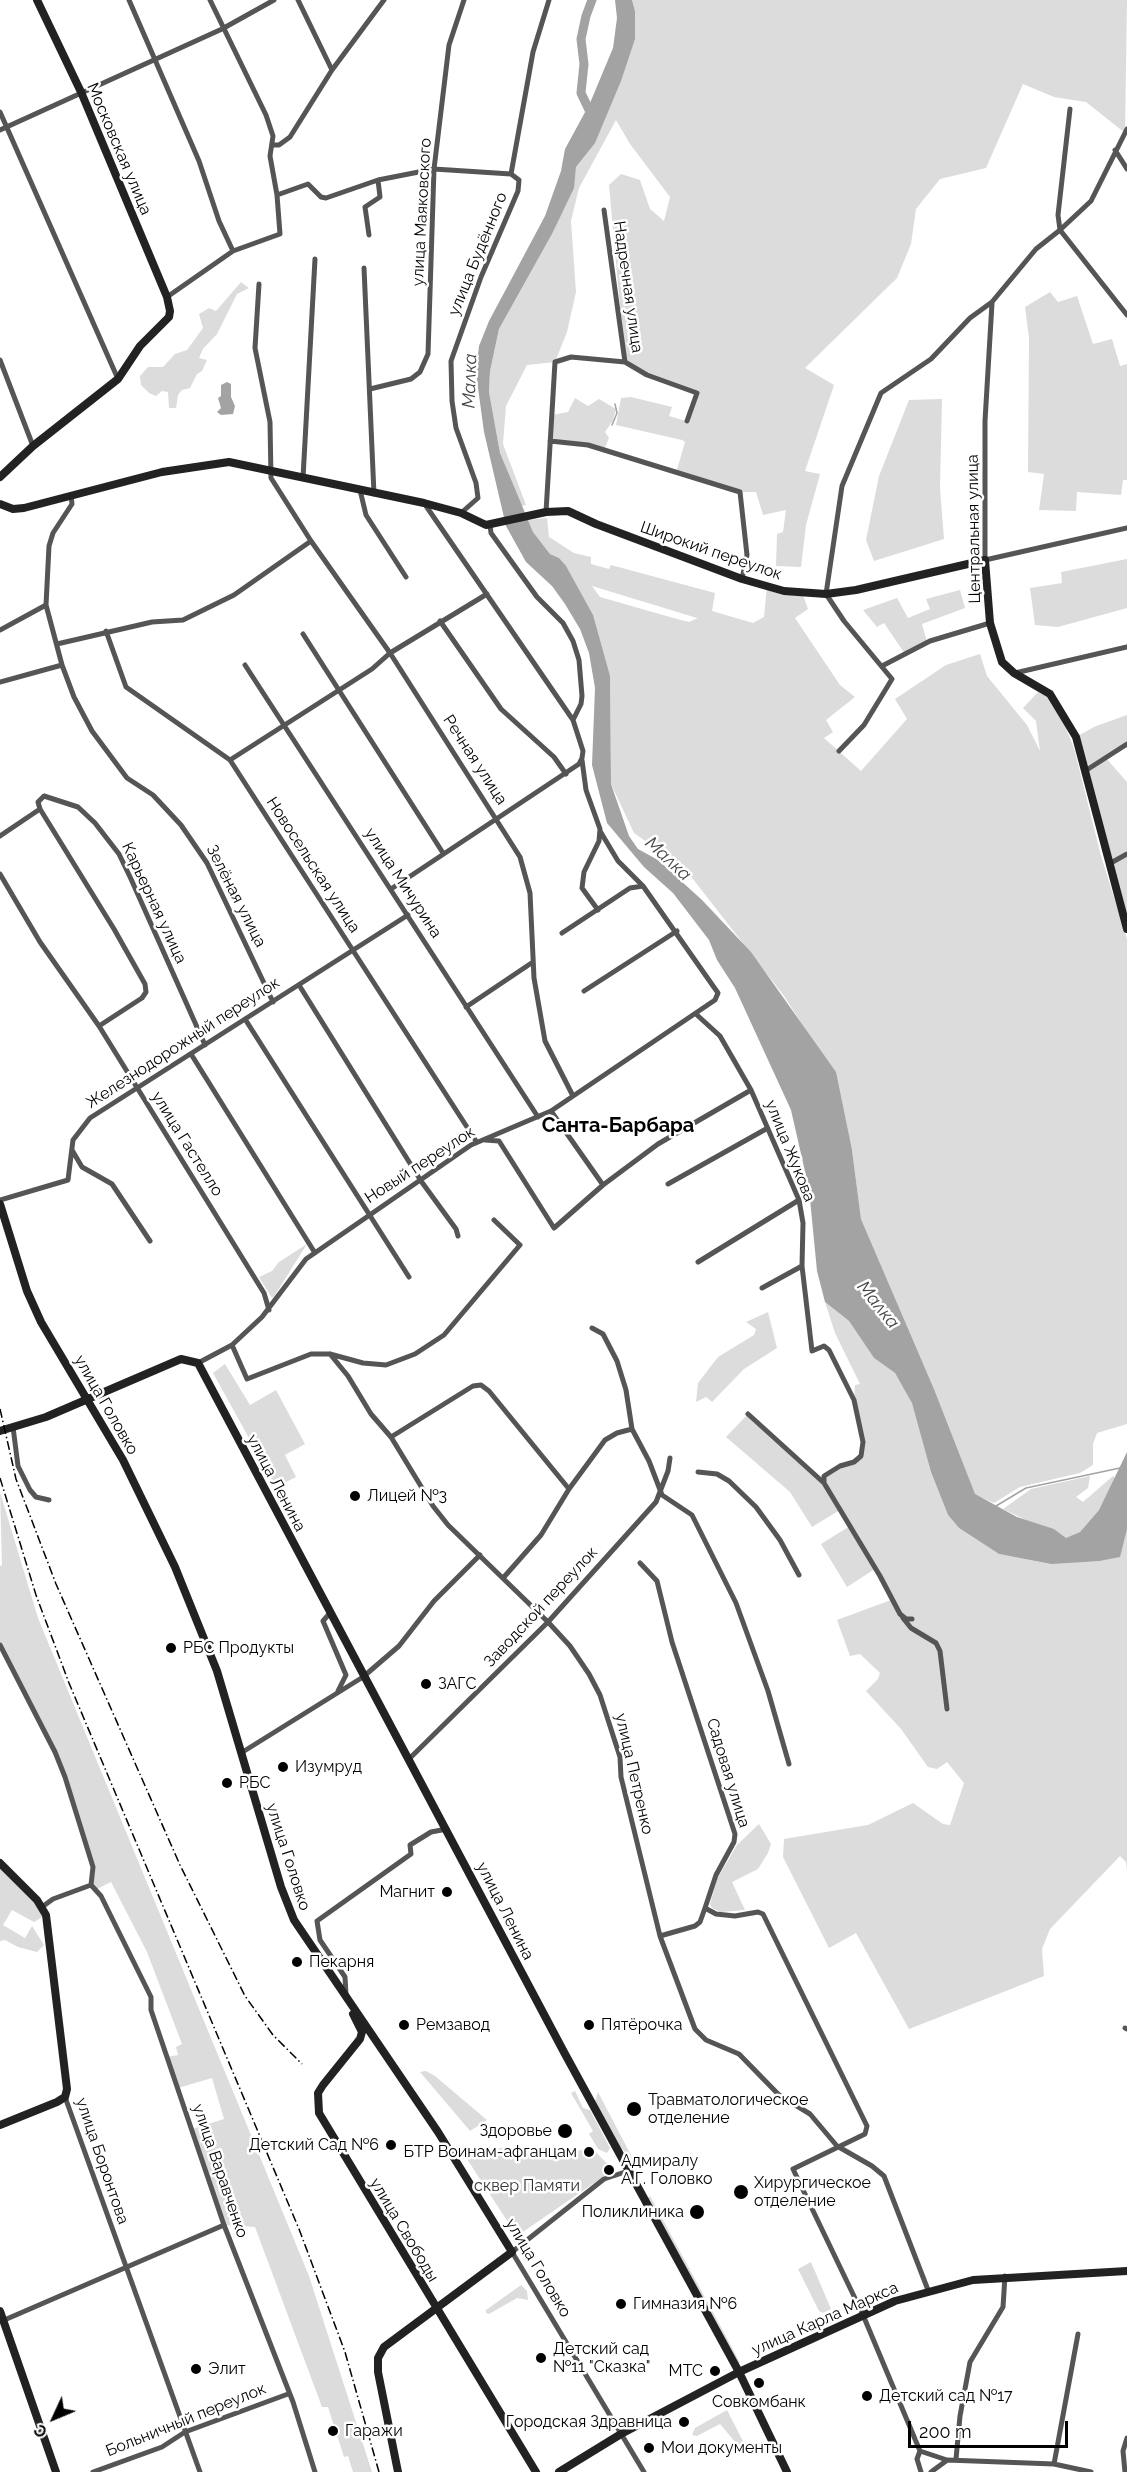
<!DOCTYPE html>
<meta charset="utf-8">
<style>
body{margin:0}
#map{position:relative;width:1127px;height:2472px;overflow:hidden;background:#fff;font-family:Raleway,sans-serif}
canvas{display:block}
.north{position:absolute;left:24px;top:2388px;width:60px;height:60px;-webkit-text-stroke:4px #fff;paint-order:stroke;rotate:226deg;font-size:16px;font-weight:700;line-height:24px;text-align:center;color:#000}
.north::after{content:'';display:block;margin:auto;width:21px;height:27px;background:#000;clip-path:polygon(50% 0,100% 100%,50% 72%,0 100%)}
.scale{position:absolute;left:908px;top:2421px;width:160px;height:27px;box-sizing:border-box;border:3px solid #000;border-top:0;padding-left:8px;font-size:18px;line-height:21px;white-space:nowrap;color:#000;-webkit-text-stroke:4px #fff;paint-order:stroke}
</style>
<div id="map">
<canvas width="1127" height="2472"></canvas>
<div class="north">С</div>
<div class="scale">200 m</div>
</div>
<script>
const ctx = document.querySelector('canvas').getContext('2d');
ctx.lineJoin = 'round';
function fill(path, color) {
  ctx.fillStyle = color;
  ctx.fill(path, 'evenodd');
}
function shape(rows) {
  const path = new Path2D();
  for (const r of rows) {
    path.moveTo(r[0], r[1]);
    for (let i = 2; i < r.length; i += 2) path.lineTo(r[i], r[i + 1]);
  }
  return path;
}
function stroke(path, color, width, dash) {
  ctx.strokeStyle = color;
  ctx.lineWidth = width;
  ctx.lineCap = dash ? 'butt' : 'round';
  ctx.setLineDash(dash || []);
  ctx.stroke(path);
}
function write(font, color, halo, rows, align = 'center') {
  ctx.font = font + ' Raleway,sans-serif';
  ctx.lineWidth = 5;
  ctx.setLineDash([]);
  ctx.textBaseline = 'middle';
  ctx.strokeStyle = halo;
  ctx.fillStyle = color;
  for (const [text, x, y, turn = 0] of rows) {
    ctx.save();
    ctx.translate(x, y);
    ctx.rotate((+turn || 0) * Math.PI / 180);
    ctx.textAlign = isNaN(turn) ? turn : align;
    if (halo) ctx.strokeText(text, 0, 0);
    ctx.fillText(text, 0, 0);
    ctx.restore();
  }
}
fill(shape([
 [632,0,1127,0,1125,133,1086,102,1054,97,1023,84,986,168,940,179,916,209,911,244,897,278,805,368,834,385,805,471,820,474,806,525,801,567,776,566,777,534,783,532,786,510,763,515,756,492,740,492,676,473,685,442,682,440,616,425,621,398,631,397,672,407,669,416,686,421,697,393,647,375,625,362,609,185,621,174,640,180,650,209,664,221,670,197,630,144,616,120,579,188,571,221,576,292,567,332,555,362,527,365,506,406,503,444,526,505,521,506,500,453,489,392,490,371,499,329,552,234,574,183,576,167,595,142,635,39,635,11],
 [241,282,249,288,237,294,217,334,203,349,199,358,207,360,202,371,197,374,190,388,182,390,178,395,176,408,169,408,168,392,162,391,156,396,149,393,141,385,140,376,148,367,163,367,175,354,187,350,203,328,199,314,209,308,216,311],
 [1050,292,1058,302,1077,296,1093,344,1112,339,1120,366,1127,364,1127,480,1123,480,1121,495,1077,492,1076,511,1039,510,1044,474,1028,472,1029,338,1025,307],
 [575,398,588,406,599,399,616,409,613,420,605,432,609,438,604,450,550,441,552,415,568,412],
 [942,399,940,488,944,539,874,561,866,540,879,476,909,400],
 [547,518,549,537,574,553,591,557,591,564,609,569,611,565,715,593,712,611,753,623,764,617,767,586,802,592,808,609,795,618,840,685,855,697,826,720,833,732,824,738,861,771,907,719,895,699,946,665,980,654,987,676,1027,725,1040,751,1036,721,1023,708,1038,692,1049,698,1060,714,1074,748,1101,856,1127,939,1127,1424,1097,1433,1093,1444,1093,1465,1080,1473,1020,1487,994,1503,975,1495,934,1389,861,1219,852,1150,813,1041,784,996,686,870,634,833,611,784,610,676,559,558,550,554,533,532,528,520],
 [592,586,697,618,698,618,689,622,677,619,600,597],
 [1127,559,1127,608,1058,627,1035,625,1030,588,1062,583,1061,572],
 [960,590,965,608,922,624,927,642,905,654,884,623,877,627,863,610,897,598,908,618,930,609,926,599],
 [1127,715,1127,744,1105,757,1127,782,1127,929,1076,737,1096,726],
 [307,1244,275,1295,272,1298,259,1277,272,1271,279,1262],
 [825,1302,849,1321,874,1358,895,1373,913,1403,931,1472,948,1515,959,1528,999,1554,1051,1564,1127,1529,1127,1871,1126,1862,1120,1856,1050,1929,1042,1949,1044,1976,909,2029,856,1933,829,1948,783,1857,784,1839,868,1825,913,1803,943,1824,950,1825,964,1783,947,1762,937,1769,928,1767,901,1729,866,1691,878,1679,880,1673,860,1654,850,1656,837,1620,891,1600,875,1569,847,1587,821,1544,850,1526,840,1510,812,1527,790,1492,726,1437,748,1414,823,1483,824,1476,854,1462,863,1450,854,1400,855,1385,860,1384,835,1333],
 [768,1312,777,1348,744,1369,712,1402,706,1397,696,1402,698,1383,718,1357,754,1335,756,1329,746,1322],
 [225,1364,250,1405,276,1390,305,1444,285,1455,296,1477,276,1487,213,1373],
 [1090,1476,1088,1488,1076,1497,1083,1502,1113,1476,1115,1478,1099,1510,1080,1532,1065,1539,1054,1529,1036,1525,1003,1509,1031,1489],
 [0,1492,38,1618,309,2276,372,2472,353,2472,348,2456,344,2457,328,2407,322,2407,255,2227,224,2225,192,2129,224,2119,212,2078,178,2088,167,2057,178,2055,176,2047,182,2044,147,1952,111,1882,95,1890,91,1885,93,1867,65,1777,0,1645,0,1566,2,1565],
 [759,1824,771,1844,768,1853,758,1869,732,1882,745,1910,721,1912,712,1908,710,1904,717,1879,737,1845],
 [0,1863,46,1915,34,1922,12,1910,3,1925,25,1938,32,1926,44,1945,37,1952,18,1947,5,1940,0,1941],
 [426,2071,435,2076,487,2120,470,2131,420,2072],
 [575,2091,583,2108,590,2110,610,2148,607,2153,598,2149,589,2134,593,2131,571,2093],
 [598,2092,634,2161,619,2146,595,2102],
 [505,2147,554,2153,593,2149,613,2170,517,2236,465,2156],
 [650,2196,721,2327,740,2363,736,2365,644,2200],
 [811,2262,831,2309,823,2313,819,2311,798,2269],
 [521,2285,527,2291,528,2300,517,2298,489,2314,486,2313,486,2310],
 [727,2410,748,2451,746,2455,720,2424,697,2436,692,2435,695,2428]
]), '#dcdcdc');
fill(shape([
 [615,0,632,0,635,11,635,39,621,81,595,143,576,167,574,188,552,234,499,329,490,371,489,392,500,453,533,532,550,554,559,558,566,566,593,615,610,676,611,784,629,836,638,849,658,860,702,900,751,952,836,1072,852,1150,861,1219,934,1389,975,1494,1017,1517,1054,1529,1066,1538,1080,1532,1099,1510,1127,1452,1127,1529,1120,1557,1099,1561,1051,1564,999,1554,959,1528,948,1515,931,1472,912,1403,895,1373,874,1358,849,1321,825,1302,817,1271,809,1189,791,1110,735,988,717,960,709,940,673,893,644,867,607,823,592,765,595,688,589,653,580,629,565,604,552,586,526,562,506,526,484,432,476,373,479,346,489,321,545,216,561,171,565,149,590,103,613,48,617,18],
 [227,382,231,384,231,397,235,406,233,414,221,415,217,412,221,408,218,398,221,396,221,385]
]), '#a3a3a3');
stroke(shape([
 [612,425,617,413,615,404],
 [996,1506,1026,1488,1120,1468]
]), '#a3a3a3', 1.5);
stroke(shape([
 [591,114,581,93,584,64,581,39,586,16,592,0]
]), '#a3a3a3', 9);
stroke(shape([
 [129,0,199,161,219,221,233,251],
 [210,0,266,115,273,136,270,156,277,195],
 [298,0,332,70],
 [0,112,118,379],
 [1127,129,1091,201,1060,230,1127,315],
 [0,130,222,29,274,0],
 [273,145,279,145,290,137,332,70,384,0],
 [1115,150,1127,169],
 [369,235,365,207,380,197,378,180],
 [364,268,374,494],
 [259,284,255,348,270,422,271,478,311,541,390,653,520,857,530,893,534,978,545,1041,573,1096],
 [167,297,233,251,280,234,277,195,308,184,321,197,326,198,378,180,434,169,511,174],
 [992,303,985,421,985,560,1127,528],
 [0,360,33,446],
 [625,362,647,375,697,393,687,421],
 [370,389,411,379,420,372,428,354,434,169,449,45,464,0],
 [550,441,588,445,740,492,747,555,742,579],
 [303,478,315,259],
 [360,490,366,515,406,577],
 [71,495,72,504,53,533,49,546,46,605,62,665,74,697,92,731,127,778,153,795,181,825,207,863,273,1002],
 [546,512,555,362,571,357,625,362,604,210],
 [461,513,478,498,476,483,456,428,452,401,451,361,481,277,518,191,519,180,511,174,533,52,549,0],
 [490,525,491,533,537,597,563,623,573,641,579,660,582,696,581,704,573,720],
 [440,621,501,709,554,757,566,774],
 [0,630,46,605],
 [106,631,126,687,230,760,476,1141],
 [303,634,443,853],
 [57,644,152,622,183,620,234,595,311,541],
 [245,665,538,1117],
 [882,666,930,641,990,623],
 [1015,673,1127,647],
 [0,682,62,665],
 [839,751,864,725,892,679,844,621,826,594,842,486,881,393,931,359,970,318,992,302,1036,249,1060,230,1058,215,1070,109],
 [230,760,372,669,390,653,487,594],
 [582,760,586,790,600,829,599,841,584,872,582,888,598,910],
 [1085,771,1127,744],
 [40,809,114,929,145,984,146,992,142,998,99,1026],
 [600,831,618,861,643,886],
 [0,836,40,809,38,802,44,796,78,807,95,823,119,854,131,879,205,1045],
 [1109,864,1127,854],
 [0,874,40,942,99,1026,264,1293,269,1310],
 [391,889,579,764,582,758,583,751,573,720,424,503],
 [299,985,421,1181,456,1229,458,1236],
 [584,991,677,931],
 [466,1007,533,962],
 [697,1015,720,1036,751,1090,799,1200,803,1223,802,1266,812,1351,824,1346,829,1350,854,1400,863,1442,861,1456,854,1462,840,1466,824,1476,824,1483,880,1576,900,1614,906,1619,912,1619],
 [245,1019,409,1277],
 [191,1054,315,1253],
 [551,1111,603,1185],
 [485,1140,499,1141,554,1228,603,1185,658,1144,751,1090],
 [72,1150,82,1167,112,1184,150,1241],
 [668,1184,766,1129],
 [0,1200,68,1180,73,1140,90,1118,408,915],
 [698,1262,799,1200],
 [762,1288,802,1266],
 [592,1328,603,1334,617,1361,626,1390,632,1429,649,1461,662,1495,692,1515,736,1603,768,1691,789,1764],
 [232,1345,262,1317,306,1259,471,1145,551,1111,715,1000,718,993,643,886,630,888,562,933],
 [330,1354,348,1376,371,1414,391,1437,433,1506,448,1525,548,1622,570,1646,589,1674,600,1695,620,1757,621,1777,660,1936,695,2029,706,2040,739,2054,779,2095,810,2114,837,2146,872,2166,884,2176,928,2290],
 [198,1363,232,1345,247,1379,311,1354,330,1354,363,1363,386,1365,415,1354,444,1335,520,1245,494,1220],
 [748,1414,824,1483],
 [13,1427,18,1466,30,1490,36,1497,49,1500],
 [391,1437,473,1386,481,1385,489,1391,569,1489],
 [698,1472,717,1474,729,1481,756,1507,780,1540,799,1575],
 [640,1563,657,1581,672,1642,735,1834,734,1842,716,1875,705,1908,716,1914,735,1916,758,1912,763,1914,867,2126,865,2134,793,2169,863,2315,920,2451],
 [504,1577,541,1535,569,1489,605,1440,617,1433,632,1429],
 [330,1613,323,1621,346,1675,338,1691],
 [903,1618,911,1628,936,1643,940,1651,947,1709],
 [0,1645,55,1752,65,1777,93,1867,91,1885],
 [241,1753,363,1677,399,1646,434,1601,480,1555],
 [408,1760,548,1622,656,1502,668,1471,670,1458],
 [42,1907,53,1899,91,1885,101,1896,151,1997,151,2010,224,2225,293,2402,315,2472],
 [660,1936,695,1926,700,1922,705,1908],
 [346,1995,345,1977,320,1940,317,1921,411,1854,410,1845,431,1832,447,1829],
 [1125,2028,1127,2029],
 [65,2097,200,2472],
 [628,2171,604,2179,512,2252,644,2472],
 [2,2321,224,2225],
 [920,2451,947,2460,1054,2464,1091,2472],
 [920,2451,917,2459,921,2472],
 [956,2459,960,2416,970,2362,1003,2307,1005,2276],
 [1054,2464,1078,2334],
 [93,2472,162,2447,185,2432,288,2394],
 [931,2472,946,2461],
 [1125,2472,1123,2451,1127,2438]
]), '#555', 5);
stroke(shape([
 [0,477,33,446,118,379,140,346,169,317,170,311,167,297,81,92,37,0],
 [0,504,13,509,24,508,162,472,229,462,424,503,461,513,486,525,546,512,568,511,596,524,742,579,784,591,826,594,856,590,985,560,990,623,1002,662,1014,673,1050,694,1076,737,1127,929],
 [0,1204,27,1291,41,1322,123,1460,175,1567,217,1671,281,1887,294,1920,438,2132,512,2252,384,2347,378,2358,378,2372,398,2472],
 [0,1431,46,1417,181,1359,198,1363,565,2054,739,2372,787,2472],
 [0,1863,37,1900,46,1915,67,2089,65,2097,57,2102,0,2125],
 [353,2014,362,2032,360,2039,323,2085,318,2093,319,2113,536,2472],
 [0,2311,56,2472],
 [559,2472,621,2434,739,2372,895,2301,973,2280,1127,2271]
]), '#222', 8);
stroke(shape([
 [0,1409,16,1479,56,1584,180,1865,245,1996,273,2035,302,2064],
 [0,1478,36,1595,69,1683,299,2229,345,2352,379,2472]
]), '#000', 1.5, [9, 3, 1.5, 3]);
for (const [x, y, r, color] of [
 [355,1496,6,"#000"],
 [171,1648,6,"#000"],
 [426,1684,6,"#000"],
 [283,1767,6,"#000"],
 [227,1783,6,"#000"],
 [447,1892,6,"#000"],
 [297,1962,6,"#000"],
 [404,2025,6,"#000"],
 [589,2025,6,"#000"],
 [634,2109,8,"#000"],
 [565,2131,8,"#000"],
 [391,2145,6,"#000"],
 [589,2152,6,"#000"],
 [609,2170,6,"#000"],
 [741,2192,8,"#000"],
 [697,2212,8,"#000"],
 [621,2304,6,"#000"],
 [541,2358,6,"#000"],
 [196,2369,6,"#000"],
 [715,2371,6,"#000"],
 [759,2383,6,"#000"],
 [867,2396,6,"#000"],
 [684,2422,6,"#000"],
 [333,2431,6,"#000"],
 [649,2448,6,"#000"]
]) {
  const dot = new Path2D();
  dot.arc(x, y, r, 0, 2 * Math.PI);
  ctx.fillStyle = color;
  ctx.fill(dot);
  stroke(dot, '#fff', 2);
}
write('16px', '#000', '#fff', [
 ["Московская улица",119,149,67],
 ["улица Маяковского",422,212,-87],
 ["улица Будённого",478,254,-68],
 ["Надречная улица",628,287,82],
 ["Центральная улица",974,529,-91],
 ["Широкий переулок",711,551,19],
 ["Речная улица",475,760,57],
 ["Новосельская улица",313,865,57],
 ["улица Мичурина",403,883,57],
 ["Зелёная улица",236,896,63],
 ["Карьерная улица",154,903,65],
 ["Железнодорожный переулок",183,1043,-33],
 ["улица Гастелло",187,1144,58],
 ["улица Жукова",790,1151,68],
 ["Новый переулок",420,1165,-33],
 ["улица Головко",106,1405,60],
 ["улица Ленина",276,1483,62],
 ["Заводской переулок",541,1607,-47],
 ["Садовая улица",728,1773,73],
 ["улица Петренко",634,1774,77],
 ["улица Головко",288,1857,72],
 ["улица Ленина",505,1911,63],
 ["улица Боронтова",102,2161,71],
 ["улица Варавченко",220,2171,71],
 ["улица Свободы",404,2230,59],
 ["улица Головко",538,2268,59],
 ["улица Карла Маркса",825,2319,-24],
 ["Больничный переулок",186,2420,-22]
]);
write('16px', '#000', '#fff', [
 ["Лицей №3",367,1496],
 ["РБС Продукты",183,1648],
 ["ЗАГС",438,1684],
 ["Изумруд",295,1767],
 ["РБС",239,1783],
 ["Магнит",435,1892,"right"],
 ["Пекарня",309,1962],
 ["Ремзавод",416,2025],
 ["Пятёрочка",601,2025],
 ["Травматологическое",648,2100],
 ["отделение",648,2118],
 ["Здоровье",552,2131,"right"],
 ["Детский Сад №6",379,2145,"right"],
 ["БТР Воинам-афганцам",577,2152,"right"],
 ["Адмиралу",621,2161],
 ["А.Г. Головко",621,2179],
 ["Хирургическое",754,2183],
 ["отделение",754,2201],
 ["Поликлиника",684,2212,"right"],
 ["Гимназия №6",633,2304],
 ["Детский сад",553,2349],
 ["№11 \"Сказка\"",553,2367],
 ["Элит",208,2369],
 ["МТС",703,2371,"right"],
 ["Детский сад №17",879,2396],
 ["Совкомбанк",759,2402,"center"],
 ["Городская Здравница",672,2422,"right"],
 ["Гаражи",345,2431],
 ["Мои документы",661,2448]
], 'left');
write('16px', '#333', '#fff', [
 ["сквер Памяти",527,2186]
]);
write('italic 18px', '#444', '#fff', [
 ["Малка",470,381,-88],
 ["Малка",668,859,43],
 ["Малка",878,1305,51]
]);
write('bold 20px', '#000', '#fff', [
 ["Санта-Барбара",618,1126]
]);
</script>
